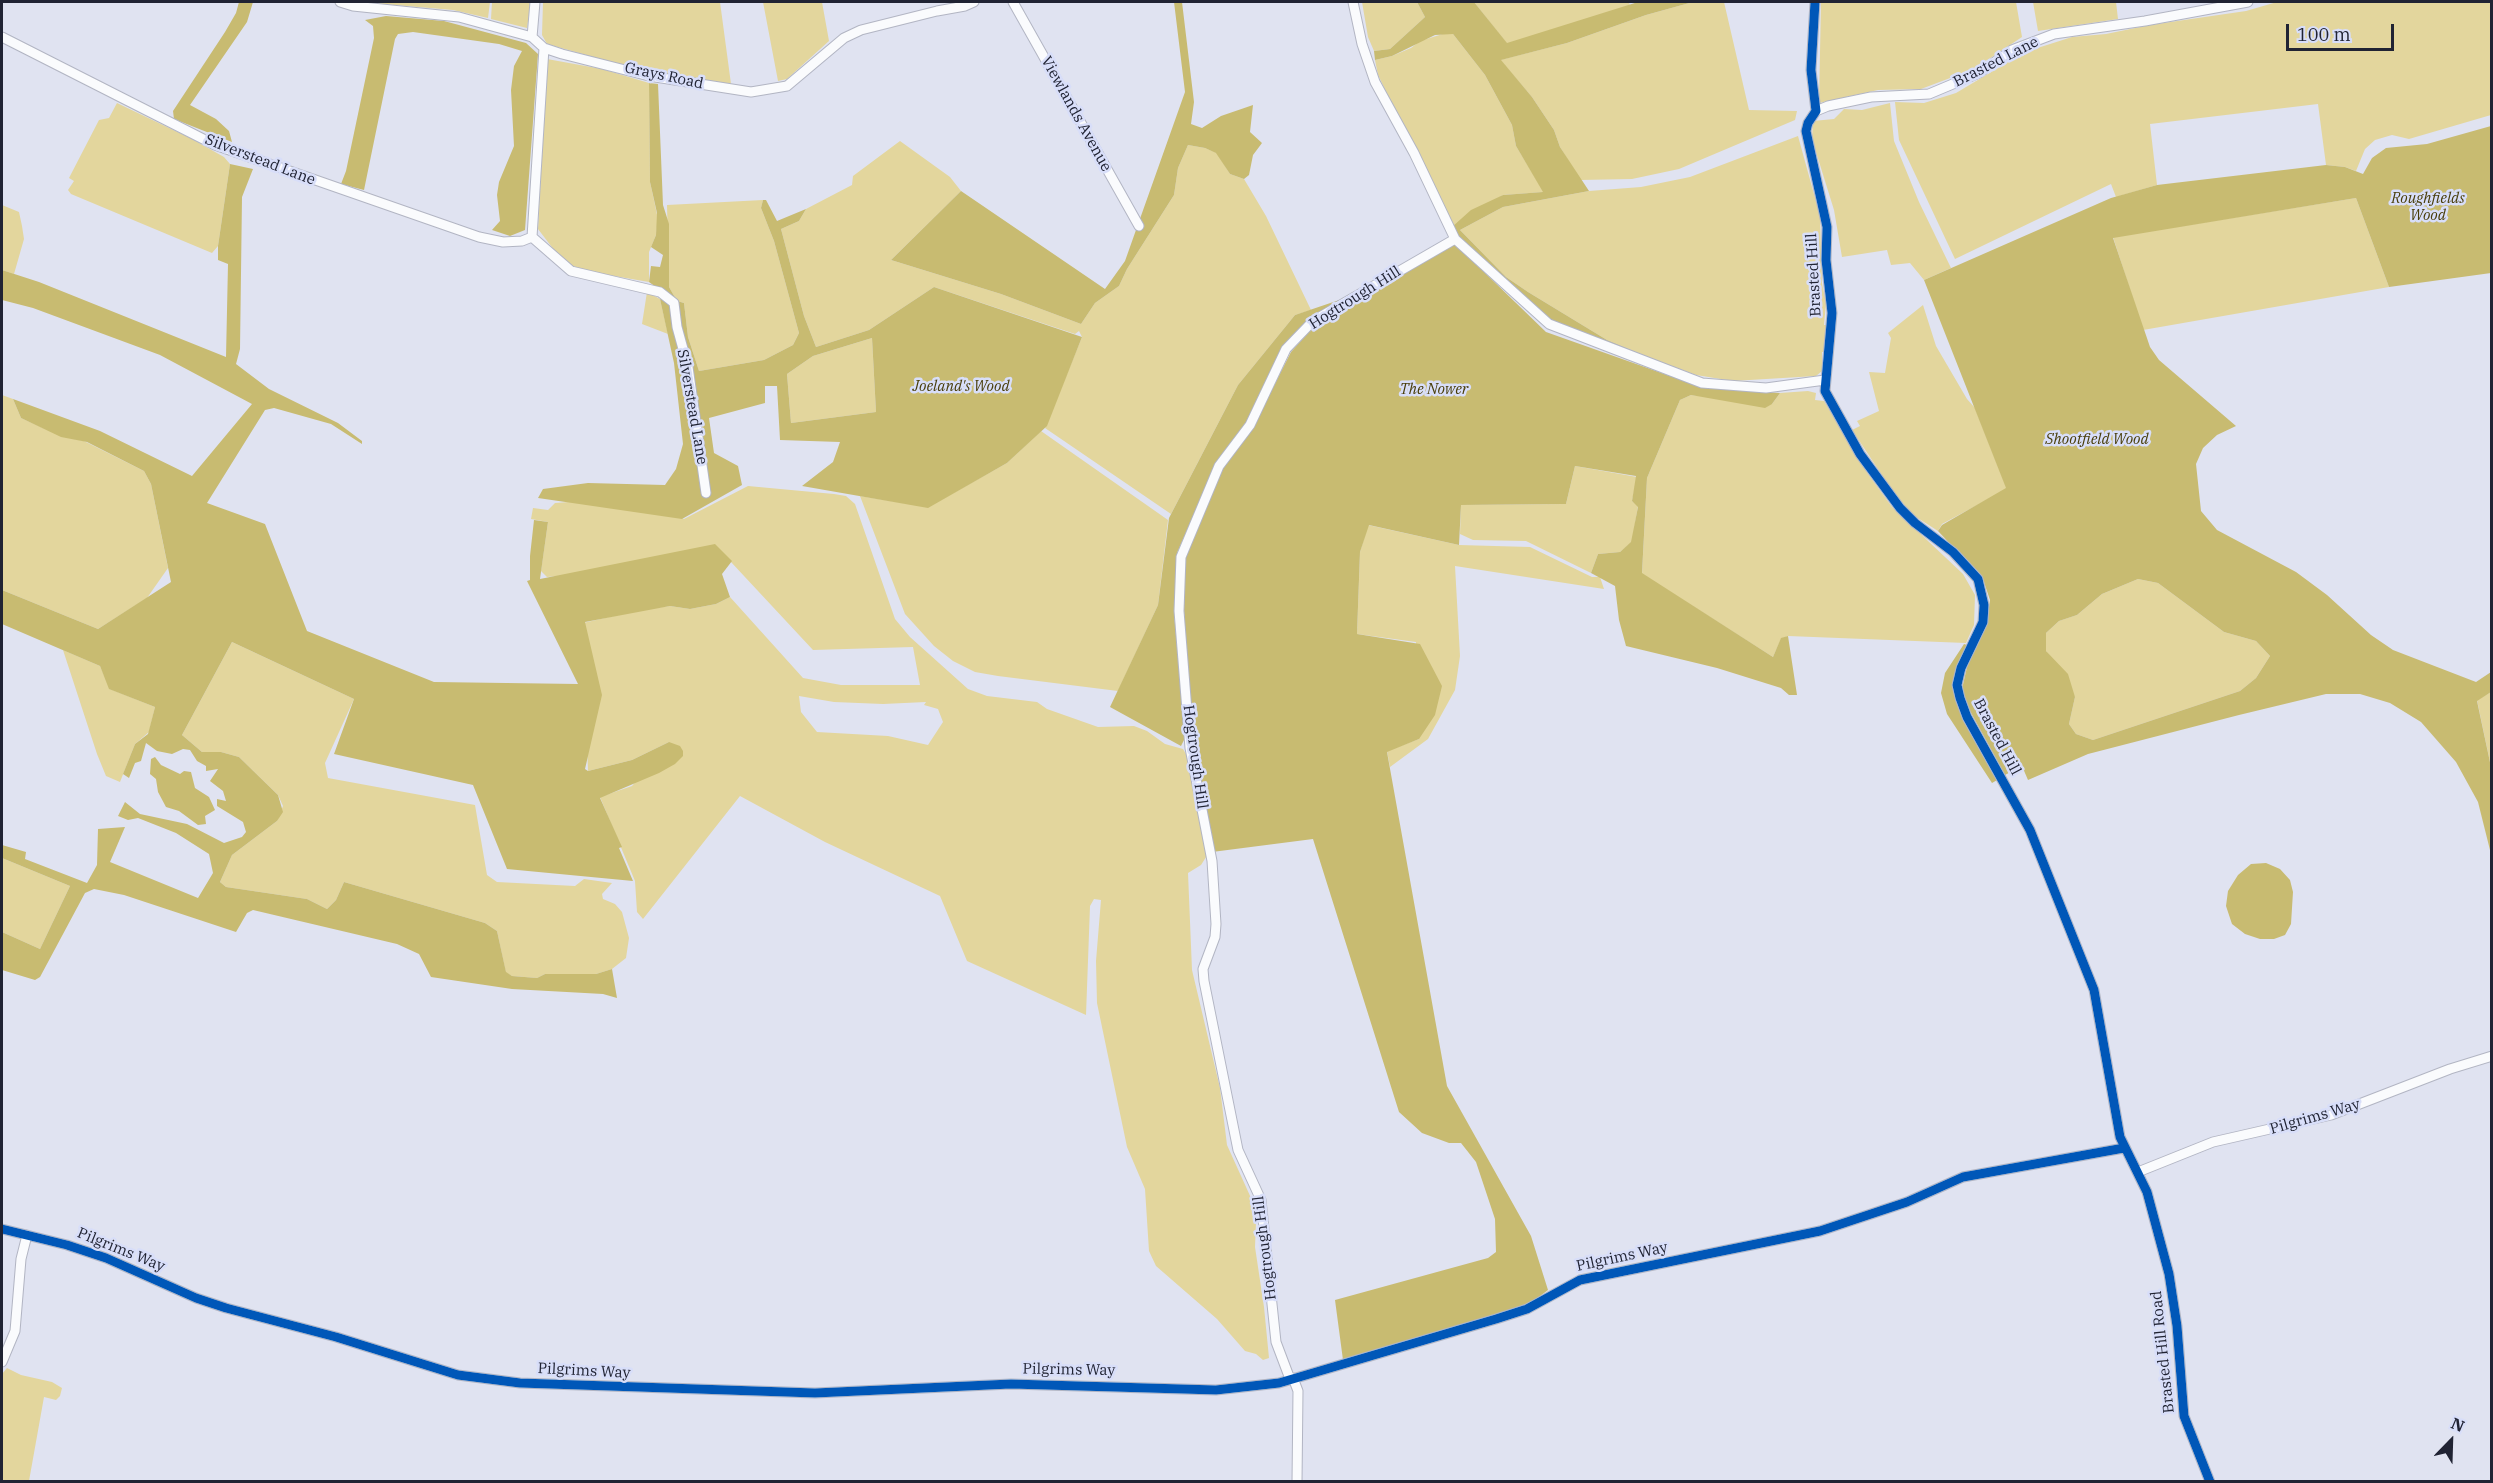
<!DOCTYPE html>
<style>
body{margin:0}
#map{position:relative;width:2493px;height:1483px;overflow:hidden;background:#e0e3f1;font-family:"IBM Plex Serif",serif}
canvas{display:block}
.frame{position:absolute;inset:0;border:3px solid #202333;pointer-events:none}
.north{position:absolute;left:2421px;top:1411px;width:60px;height:60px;-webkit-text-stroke:4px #d8def9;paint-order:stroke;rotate:23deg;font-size:16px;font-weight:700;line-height:24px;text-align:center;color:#202333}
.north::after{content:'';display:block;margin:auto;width:21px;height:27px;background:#202333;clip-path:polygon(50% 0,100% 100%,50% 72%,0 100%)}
.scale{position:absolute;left:2286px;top:24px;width:108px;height:27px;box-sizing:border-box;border:3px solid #202333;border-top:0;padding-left:8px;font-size:18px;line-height:21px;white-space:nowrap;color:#202333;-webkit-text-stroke:4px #d8def9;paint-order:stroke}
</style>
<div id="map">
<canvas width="2493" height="1483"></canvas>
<div class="frame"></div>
<div class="north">N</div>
<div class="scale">100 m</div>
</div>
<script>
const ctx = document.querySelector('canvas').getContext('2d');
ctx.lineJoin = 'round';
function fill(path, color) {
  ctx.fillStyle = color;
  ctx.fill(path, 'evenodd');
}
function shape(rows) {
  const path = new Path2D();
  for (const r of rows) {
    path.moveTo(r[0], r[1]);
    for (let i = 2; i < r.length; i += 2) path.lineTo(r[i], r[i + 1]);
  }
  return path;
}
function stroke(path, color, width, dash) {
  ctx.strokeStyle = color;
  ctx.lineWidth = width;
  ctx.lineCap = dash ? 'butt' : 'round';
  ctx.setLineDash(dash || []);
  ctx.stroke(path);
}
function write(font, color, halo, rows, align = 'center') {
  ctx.font = font + ' "IBM Plex Serif",serif';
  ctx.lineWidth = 5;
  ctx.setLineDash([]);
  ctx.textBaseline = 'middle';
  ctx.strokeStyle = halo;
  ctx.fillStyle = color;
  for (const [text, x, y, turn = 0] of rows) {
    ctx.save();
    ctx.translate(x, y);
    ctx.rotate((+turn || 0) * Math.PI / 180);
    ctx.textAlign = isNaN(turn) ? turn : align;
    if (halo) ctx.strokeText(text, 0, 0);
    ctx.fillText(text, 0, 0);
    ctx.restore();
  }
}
fill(shape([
 [359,2,490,2,488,18,453,10],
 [492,2,531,2,527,28,491,19],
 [543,2,720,2,731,84,643,71,547,44,542,35],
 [763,2,822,2,829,41,787,79,778,81],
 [1362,2,1417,2,1425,17,1390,49,1374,51,1368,37],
 [1474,2,1629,2,1630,6,1507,44],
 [1693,2,1724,2,1749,110,1797,111,1795,120,1679,169,1632,179,1580,180,1560,147,1554,130,1532,97,1500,60,1567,43,1646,15],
 [1821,2,2016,2,2022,37,1974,69,1921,89,1878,90,1819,103],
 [2033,2,2116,2,2118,19,2038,31],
 [2277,2,2491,2,2491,115,2409,139,2392,135,2375,140,2365,149,2356,171,2345,167,2326,165,2318,104,2150,124,2157,185,2116,197,2111,184,1955,259,1899,140,1895,102,1924,103,1956,93,2025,52,2072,37,2106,34,2150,25,2246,11],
 [1446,33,1453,34,1485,75,1512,125,1516,146,1544,192,1503,195,1452,227,1378,75,1375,60,1392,56,1411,48,1420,41],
 [547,59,602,69,649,83,650,182,658,219,656,235,649,252,649,282,591,272,564,263,538,229],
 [117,103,190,138,224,157,230,164,218,246,212,253,71,194,68,190,74,181,69,178,99,120,109,118],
 [1890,103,1894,141,1919,202,1951,268,1924,280,1910,263,1891,265,1887,250,1842,257,1834,210,1812,139,1813,121,1834,119,1844,109,1862,110],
 [1798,136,1820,216,1822,283,1826,303,1824,325,1829,325,1827,352,1822,352,1822,371,1816,376,1733,381,1696,375,1650,358,1607,340,1528,292,1506,277,1460,230,1503,207,1589,191,1641,187,1690,177],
 [900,141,950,177,961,191,891,260,1001,294,1081,324,1095,303,1119,286,1127,269,1174,195,1178,168,1188,145,1205,148,1217,153,1230,174,1244,179,1266,216,1311,310,1295,315,1238,385,1171,514,1045,428,1082,337,1079,331,1075,334,934,287,869,330,816,347,804,316,781,229,799,221,806,209,852,185,853,176],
 [2356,198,2389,287,2143,330,2113,237],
 [763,200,761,208,774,241,799,333,793,345,764,360,699,371,688,337,684,303,677,301,669,287,667,205],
 [2,205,19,212,22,226,24,239,14,274,2,270],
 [647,292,660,299,668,334,642,324],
 [1923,305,1936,346,1967,399,1975,408,2007,489,1942,524,1938,531,1913,515,1892,490,1852,430,1860,426,1857,421,1879,411,1869,372,1885,373,1891,338,1888,333],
 [872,338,876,412,791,423,787,374,813,356],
 [1808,391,1816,393,1815,400,1824,401,1868,474,1892,507,1963,574,1975,595,1974,625,1966,643,1788,636,1781,639,1773,657,1642,574,1647,478,1680,400,1691,395,1772,404,1780,393],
 [2,395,13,399,21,418,61,436,84,441,144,471,151,484,168,568,147,598,98,629,2,590],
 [1041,431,1168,520,1158,605,1118,691,998,676,975,672,953,661,934,646,905,614,860,496,928,507,1007,463],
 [1575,466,1637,477,1632,501,1638,506,1632,542,1620,552,1598,554,1591,573,1526,541,1473,540,1460,534,1461,505,1566,504],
 [748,486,834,494,846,496,855,504,895,619,910,637,968,689,987,696,1037,702,1047,709,1098,727,1134,726,1147,731,1165,744,1183,749,1186,754,1208,854,1201,865,1188,873,1192,970,1220,1088,1227,1145,1251,1198,1256,1222,1255,1247,1264,1307,1269,1358,1263,1360,1256,1354,1245,1351,1217,1319,1156,1266,1149,1251,1145,1189,1127,1147,1097,1003,1096,961,1101,900,1094,899,1090,906,1086,1015,967,961,940,896,825,842,740,796,643,919,637,912,635,881,600,797,632,786,669,742,632,760,588,771,583,623,639,610,670,606,690,609,716,604,730,597,803,678,841,685,920,685,913,647,813,650,717,547,580,574,547,577,541,571,548,522,531,519,533,508,548,510,555,503,583,501,666,513,684,519],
 [799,696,834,702,883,704,926,702,924,705,938,709,943,722,928,745,888,736,817,732,801,712],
 [1368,525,1459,545,1530,547,1592,577,1600,577,1604,589,1455,566,1460,656,1455,690,1428,739,1390,767,1387,751,1419,739,1416,642,1357,634,1360,552],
 [2138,579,2158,583,2224,632,2256,641,2270,656,2256,678,2240,691,2093,740,2076,734,2069,724,2075,697,2046,651,2046,633,2059,621,2077,615,2102,594],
 [232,642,354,699,325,763,328,778,475,805,487,875,497,882,575,886,584,879,612,883,602,894,603,899,615,904,622,912,629,938,626,958,612,969,596,974,545,974,537,978,512,976,506,973,497,931,485,923,344,882,336,900,327,909,307,899,226,887,220,882,232,855,277,821,283,806,278,795,239,757,221,752,202,752,182,735],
 [63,650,100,666,110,689,155,707,149,732,135,744,120,782,106,776,97,754],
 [2491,692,2491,767,2477,700],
 [2,858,70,886,40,949,2,932],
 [7,1368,21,1375,52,1382,62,1388,60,1396,56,1400,44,1397,29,1481,2,1481,2,1374]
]), '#e3d69d');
fill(shape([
 [239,2,253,2,247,22,190,105,216,119,229,131,232,142,174,119,173,111,225,32,236,13],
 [1174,2,1182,2,1194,102,1191,124,1202,128,1221,116,1253,105,1250,132,1262,143,1253,155,1249,175,1244,179,1230,174,1216,153,1205,148,1188,145,1178,168,1174,195,1127,269,1119,286,1095,303,1081,324,1001,294,891,260,961,191,1105,289,1125,261,1185,92],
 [1417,2,1474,2,1507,43,1638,2,1693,2,1646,15,1567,43,1501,60,1532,97,1554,130,1560,147,1589,191,1503,207,1460,230,1506,277,1528,292,1607,340,1650,358,1550,320,1459,241,1452,227,1471,210,1503,195,1543,192,1516,146,1512,125,1485,75,1453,34,1435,35,1392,56,1375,60,1374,51,1390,49,1425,17],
 [386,16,444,21,526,43,538,54,525,230,510,236,492,230,500,221,497,195,499,182,514,146,511,90,514,66,522,51,499,44,413,32,398,34,395,39,364,190,341,184,346,171,374,38,373,26,365,20],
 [649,83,658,84,663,205,669,224,669,287,677,301,684,303,688,337,699,371,764,360,793,345,799,333,774,241,761,208,763,200,766,200,777,221,806,209,799,221,781,229,804,316,816,347,869,330,934,287,1082,337,1047,426,1007,463,928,508,802,486,833,462,840,442,780,440,777,386,765,386,765,403,709,418,714,453,738,466,742,485,682,519,538,498,543,489,588,483,665,485,676,469,683,444,674,363,660,299,672,304,680,331,677,302,649,282,651,266,660,267,663,255,651,247,656,235,657,213,650,182],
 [872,338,876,412,791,423,787,374,813,356],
 [2491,126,2491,273,2389,287,2356,198,2113,238,2150,347,2159,360,2236,426,2217,435,2203,448,2196,464,2201,511,2217,530,2296,572,2327,595,2371,635,2393,650,2476,682,2491,672,2491,692,2477,701,2491,767,2491,854,2478,802,2456,762,2421,722,2390,703,2360,694,2326,694,2239,715,2088,754,2028,780,2022,766,2005,775,1969,709,1962,689,1967,667,1987,622,1990,600,1983,579,1938,531,1942,525,2006,488,1924,280,2111,198,2157,185,2326,165,2345,167,2363,174,2372,158,2386,148,2427,144],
 [2138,579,2158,583,2224,632,2256,641,2270,656,2256,678,2240,691,2093,740,2076,734,2069,724,2075,697,2068,674,2046,651,2046,633,2059,621,2077,615,2102,594],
 [230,164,253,169,242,197,240,349,236,364,269,389,338,423,362,441,362,444,331,424,274,408,265,410,207,503,265,524,307,631,434,682,578,684,527,581,530,580,530,556,534,520,548,522,540,579,715,544,732,561,722,574,730,597,716,604,690,609,670,606,585,622,602,695,585,769,588,771,632,760,669,742,680,746,683,751,683,756,675,764,659,773,600,798,622,847,619,848,633,881,507,869,473,785,334,754,354,699,232,642,182,735,202,752,221,752,239,757,278,795,283,812,277,821,232,855,220,882,226,887,307,899,327,909,336,900,344,882,485,923,497,931,506,972,512,976,537,978,545,974,596,974,612,969,617,998,603,994,512,989,431,977,419,954,397,944,253,910,247,913,236,932,124,895,94,889,85,893,40,977,35,980,2,970,2,932,40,949,70,886,2,858,2,845,26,852,25,859,87,883,97,865,98,829,125,827,110,862,198,898,213,873,209,854,176,833,138,818,128,820,118,816,125,802,140,814,187,824,224,843,242,837,246,832,243,822,217,806,217,799,226,801,223,791,210,781,218,769,206,771,206,766,197,761,190,750,183,749,172,754,157,751,146,743,141,761,135,763,129,778,123,774,135,744,148,734,155,707,109,689,100,666,2,624,2,590,98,629,171,582,151,484,144,471,87,442,61,437,21,418,13,399,100,431,192,476,252,404,160,355,33,308,2,300,2,270,39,282,226,357,228,264,218,260,218,246],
 [1453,242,1546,332,1704,388,1780,393,1772,404,1765,408,1691,395,1680,400,1647,478,1642,573,1773,657,1781,638,1788,636,1797,695,1789,695,1781,688,1717,668,1626,646,1619,620,1615,586,1591,573,1598,554,1620,552,1631,542,1638,507,1632,501,1636,476,1575,466,1566,504,1461,505,1459,545,1369,525,1360,552,1357,634,1420,644,1442,686,1435,715,1419,739,1387,752,1447,1086,1531,1236,1548,1290,1536,1299,1511,1311,1343,1360,1335,1300,1488,1258,1496,1252,1495,1219,1476,1162,1461,1143,1449,1143,1422,1133,1399,1112,1313,839,1212,852,1193,748,1184,610,1185,558,1222,470,1253,427,1291,352,1316,324],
 [1351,296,1312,316,1284,346,1247,421,1217,461,1177,553,1174,613,1185,738,1181,746,1110,707,1158,605,1169,518,1238,385,1295,315],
 [1964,644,1970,646,1954,682,1999,779,1992,783,1947,714,1941,693,1945,673],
 [155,757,161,765,180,774,184,771,191,772,195,788,209,797,215,810,205,816,206,824,198,825,179,811,166,807,158,792,156,779,150,774,151,759],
 [2266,863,2280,869,2290,880,2293,892,2291,924,2285,935,2274,939,2260,939,2245,934,2232,924,2226,906,2228,891,2238,875,2251,864]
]), '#c8bb71');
const minor = shape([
 [340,2,353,6,459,17,532,37,544,48,562,54,649,76,751,92,787,86,844,38,861,30,937,11,965,6,974,2],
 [1013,2,1139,226],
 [1353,2,1362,44,1375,82,1414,153,1455,239,1549,324,1702,383,1766,388,1825,380],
 [1815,2,1811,70,1816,111,1808,123,1806,131,1827,227,1826,260,1832,313,1825,391,1860,454,1900,508,1915,523,1953,552,1978,579,1984,605,1983,622,1961,668,1957,685,1960,698,1967,717,2030,830,2094,990,2120,1137,2147,1192,2169,1274,2177,1326,2184,1416,2210,1482],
 [2,37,215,145,479,237,503,242,522,241,532,237],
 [532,37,535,2],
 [1816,111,1828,106,1871,97,1929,94,1979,73,2012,50,2054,34,2145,21,2248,2],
 [532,237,571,271,660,292,674,303,677,327,688,367,706,493],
 [532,237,544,48],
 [2138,1172,2213,1142,2331,1115,2450,1069,2492,1056],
 [2,1229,67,1245,106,1258,196,1298,226,1308,336,1337,458,1375,520,1383,815,1393,1011,1384,1216,1390,1279,1383,1496,1319,1527,1309,1580,1280,1820,1231,1907,1202,1963,1177,2124,1148],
 [2,1362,15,1331,21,1259,27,1235],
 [1293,1378,1298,1391,1297,1482],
 [1290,1379,1276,1342,1261,1200,1238,1150,1204,981,1203,969,1215,937,1216,924,1212,861,1190,748,1179,611,1181,557,1219,466,1250,425,1286,349,1313,321,1455,239]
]);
stroke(minor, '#b2b5c3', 11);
stroke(minor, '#fafbfd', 9);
stroke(shape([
 [1815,2,1811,70,1816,111,1808,123,1806,131,1827,227,1826,260,1832,313,1825,391,1860,454,1900,508,1915,523,1953,552,1978,579,1984,605,1983,622,1961,668,1957,685,1960,698,1967,717,2030,830,2094,990,2120,1137,2147,1192,2169,1274,2177,1326,2184,1416,2210,1482],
 [2,1229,67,1245,106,1258,196,1298,226,1308,336,1337,458,1375,520,1383,815,1393,1011,1384,1216,1390,1279,1383,1496,1319,1527,1309,1580,1280,1820,1231,1907,1202,1963,1177,2124,1148]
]), '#0057b8', 9);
write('15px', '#202333', '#d8def9', [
 ["Brasted Lane",1996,62,-27],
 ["Grays Road",664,76,12],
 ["Viewlands Avenue",1076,114,61],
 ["Silverstead Lane",260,160,21],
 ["Brasted Hill",1814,275,-93],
 ["Hogtrough Hill",1355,298,-32],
 ["Silverstead Lane",692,407,80],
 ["Brasted Hill",1997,737,62],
 ["Hogtrough Hill",1195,757,82],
 ["Pilgrims Way",2315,1117,-16],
 ["Hogtrough Hill",1265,1248,-97],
 ["Pilgrims Way",121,1250,22],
 ["Pilgrims Way",1622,1257,-12],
 ["Brasted Hill Road",2163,1352,-96],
 ["Pilgrims Way",1069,1370,1],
 ["Pilgrims Way",584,1371,3]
]);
write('italic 15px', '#483d09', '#d8def9', [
 ["Roughfields",2428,199],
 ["Wood",2428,216],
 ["Joeland's Wood",961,387],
 ["The Nower",1434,390],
 ["Shootfield Wood",2097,440]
]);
</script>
